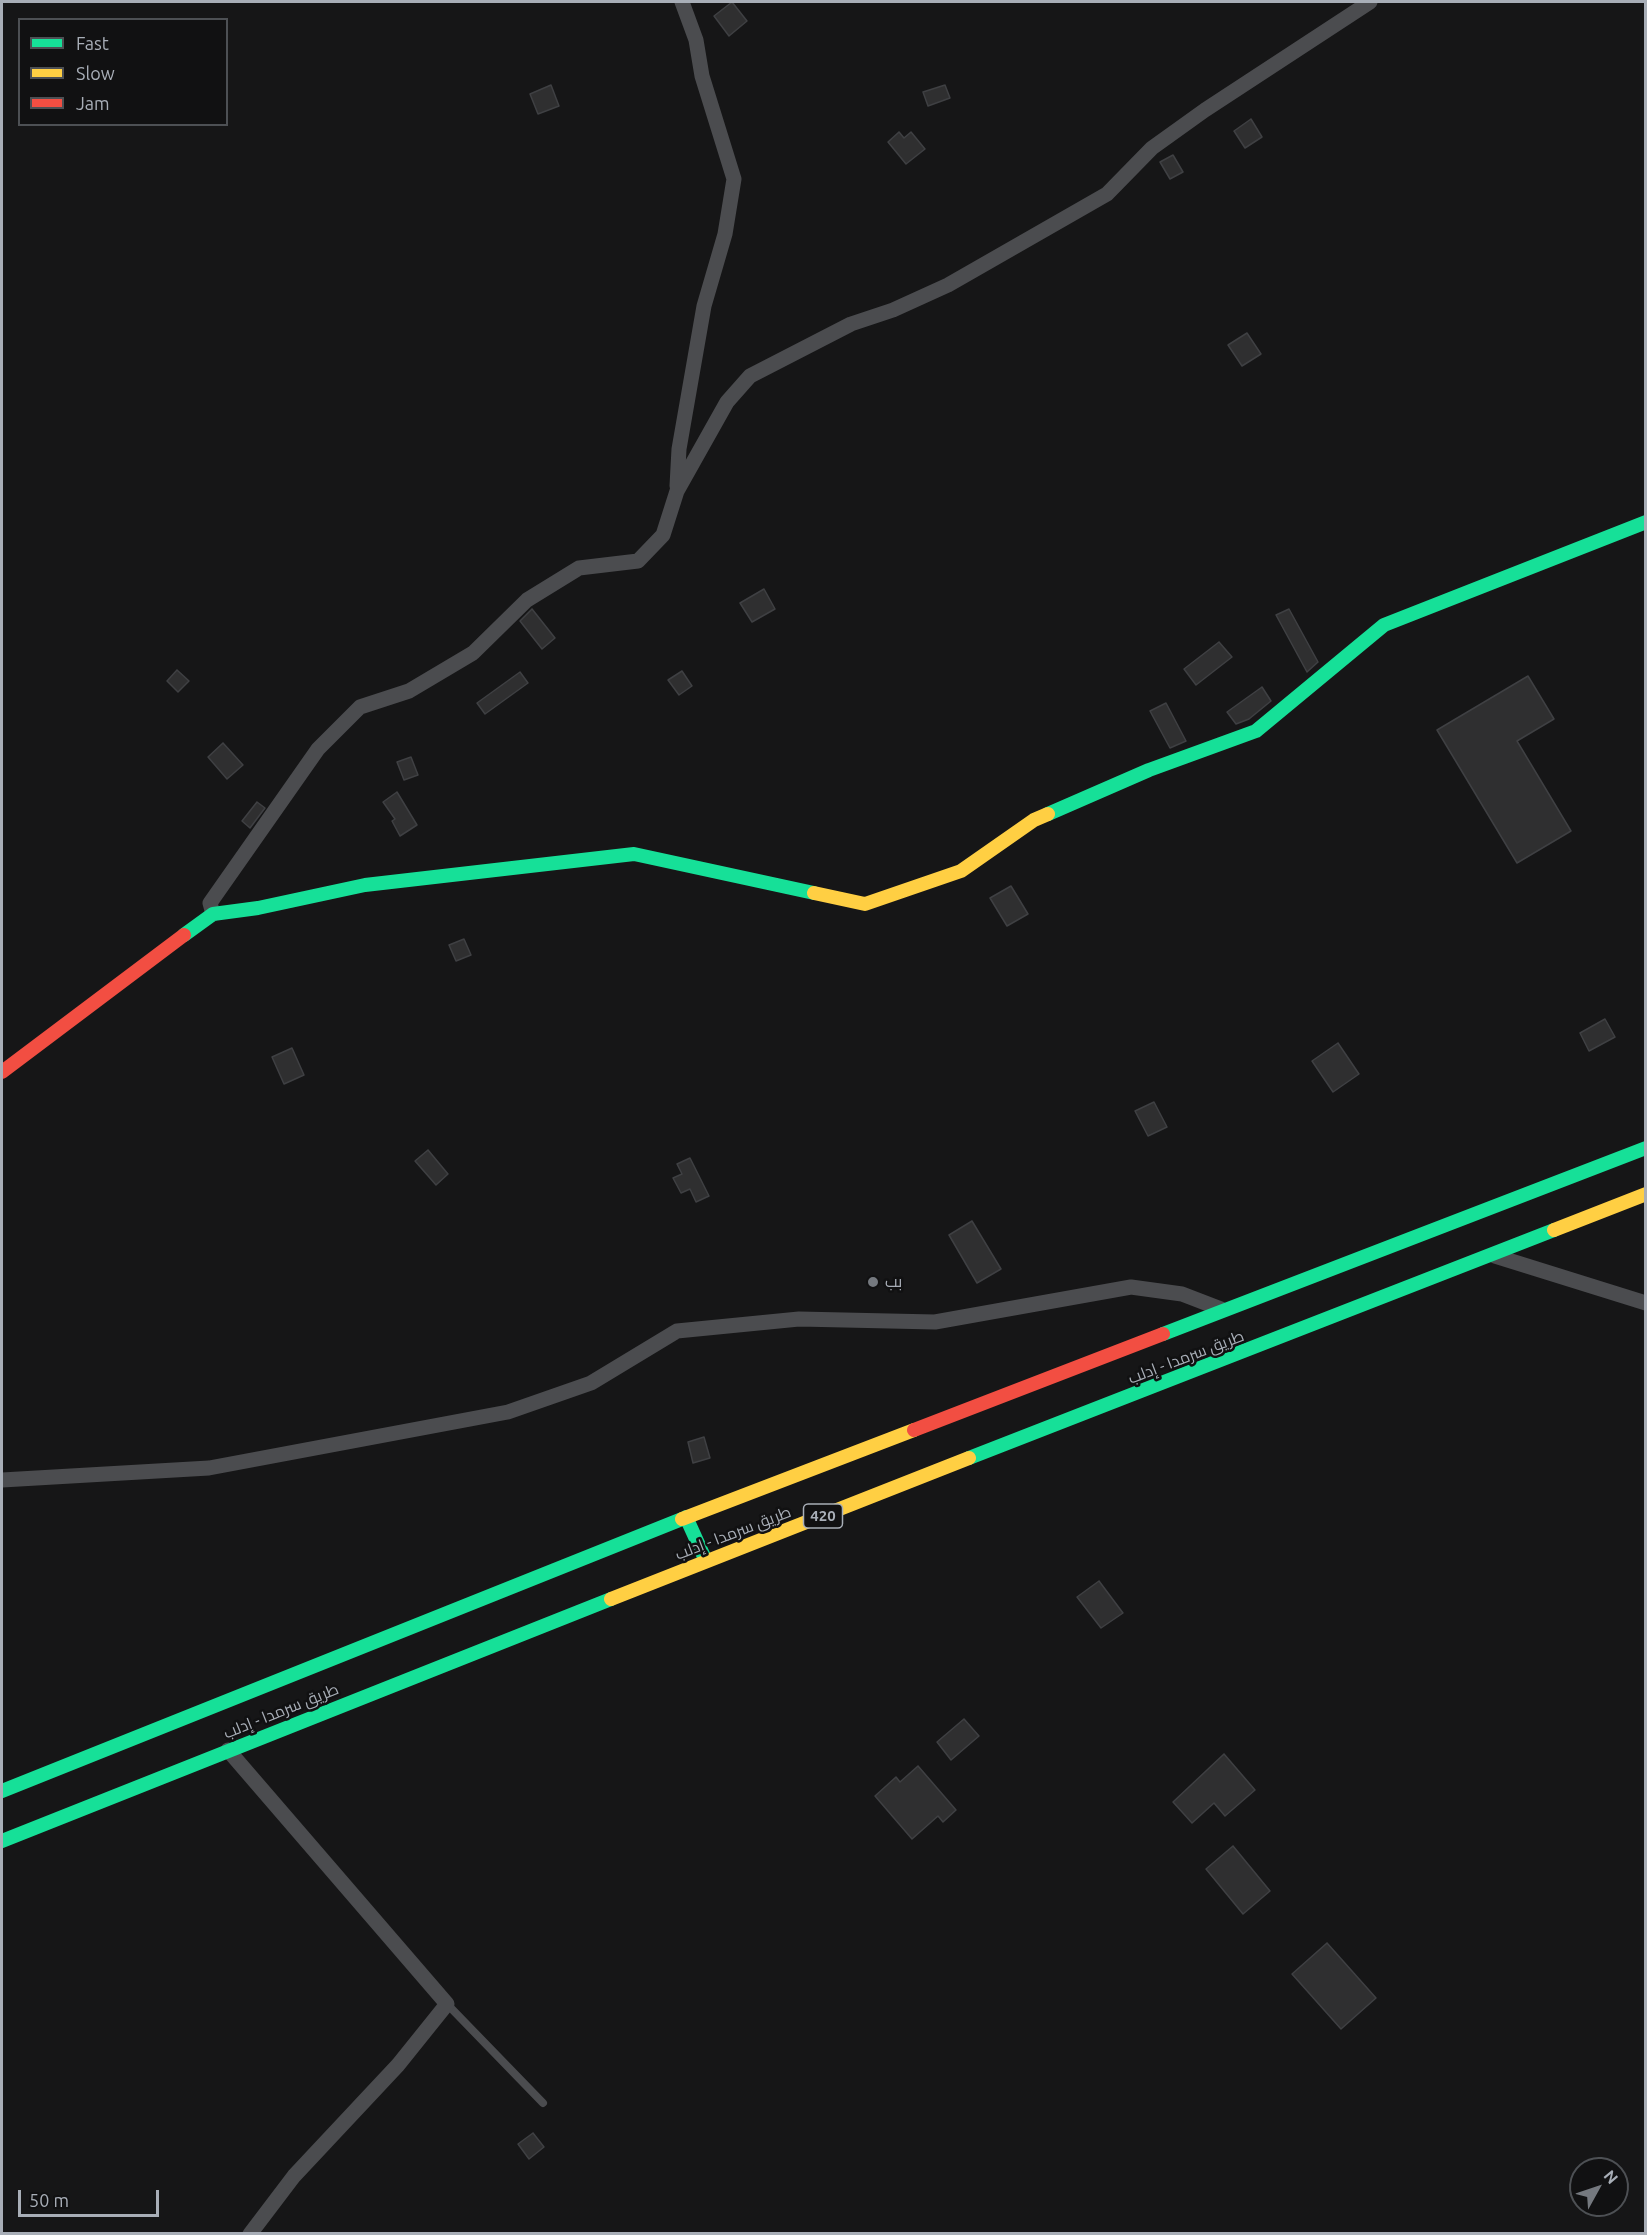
<!DOCTYPE html>
<meta charset="utf-8">
<style>
body{margin:0}
#map{position:relative;width:1647px;height:2235px;overflow:hidden;background:#161617;font-family:Ubuntu,sans-serif}
canvas{display:block}
.frame{position:absolute;inset:0;border:3px solid #a8aeb7;pointer-events:none}
.legend{position:absolute;left:18px;top:18px;width:210px;height:108px;box-sizing:border-box;background:#111112;border:2px solid #4d5054;margin:0;padding:8px 10px;list-style:none;font-size:18px;color:#a8aeb7}
.legend li{display:flex;align-items:center;gap:12px;height:30px}
.legend b{width:30px;border:2px solid #4d5054}
.north{position:absolute;left:1569px;top:2157px;width:60px;height:60px;box-sizing:border-box;background:#111112;border:2px solid #4d5054;border-radius:50%;rotate:50deg;font-size:16px;font-weight:700;line-height:24px;text-align:center;color:#a8aeb7}
.north::after{content:'';display:block;margin:auto;width:21px;height:27px;background:#75797f;clip-path:polygon(50% 0,100% 100%,50% 72%,0 100%)}
.scale{position:absolute;left:18px;top:2190px;width:141px;height:27px;box-sizing:border-box;border:3px solid #a8aeb7;border-top:0;padding-left:8px;font-size:18px;line-height:21px;white-space:nowrap;color:#a8aeb7;-webkit-text-stroke:4px #111112;paint-order:stroke}
</style>
<div id="map">
<canvas width="1647" height="2235"></canvas>
<div class="frame"></div>
<ul class="legend">
<li><b style="height:8px;background:#16e098"></b>Fast</li>
<li><b style="height:8px;background:#ffcf43"></b>Slow</li>
<li><b style="height:8px;background:#f24e42"></b>Jam</li>
</ul>
<div class="north">N</div>
<div class="scale">50 m</div>
</div>
<script>
const ctx = document.querySelector('canvas').getContext('2d');
ctx.lineJoin = 'round';
function fill(path, color) {
  ctx.fillStyle = color;
  ctx.fill(path, 'evenodd');
}
function shape(rows) {
  const path = new Path2D();
  for (const r of rows) {
    path.moveTo(r[0], r[1]);
    for (let i = 2; i < r.length; i += 2) path.lineTo(r[i], r[i + 1]);
  }
  return path;
}
function stroke(path, color, width, dash) {
  ctx.strokeStyle = color;
  ctx.lineWidth = width;
  ctx.lineCap = dash ? 'butt' : 'round';
  ctx.setLineDash(dash || []);
  ctx.stroke(path);
}
function write(font, color, halo, rows, align = 'center') {
  ctx.font = font + ' Ubuntu,Cairo,sans-serif';
  ctx.lineWidth = 5;
  ctx.setLineDash([]);
  ctx.textBaseline = 'middle';
  ctx.strokeStyle = halo;
  ctx.fillStyle = color;
  for (const [text, x, y, turn = 0] of rows) {
    ctx.save();
    ctx.translate(x, y);
    ctx.rotate((+turn || 0) * Math.PI / 180);
    ctx.textAlign = isNaN(turn) ? turn : align;
    if (halo) ctx.strokeText(text, 0, 0);
    ctx.fillText(text, 0, 0);
    ctx.restore();
  }
}
const building = shape([
 [732,2,747,21,729,36,714,16,732,2],
 [551,85,559,106,538,114,530,94,551,85],
 [945,85,950,98,928,106,923,92,945,85],
 [1251,119,1262,137,1245,148,1234,131,1251,119],
 [899,132,904,138,911,132,925,149,906,164,888,142,899,132],
 [1173,155,1183,172,1170,179,1160,162,1173,155],
 [1247,333,1261,354,1242,366,1228,345,1247,333],
 [764,589,775,609,752,622,740,603,764,589],
 [532,609,555,638,542,649,520,621,532,609],
 [1289,609,1318,662,1307,672,1276,615,1289,609],
 [1219,642,1232,657,1196,685,1184,669,1219,642],
 [177,670,189,681,178,692,167,681,177,670],
 [682,671,692,686,679,695,668,680,682,671],
 [520,672,528,683,485,714,477,703,520,672],
 [1528,676,1554,719,1517,741,1571,831,1517,863,1437,730,1528,676],
 [1262,687,1271,701,1249,719,1236,724,1227,712,1262,687],
 [1166,703,1186,741,1170,748,1150,711,1166,703],
 [223,743,243,765,227,779,208,757,223,743],
 [411,757,418,775,404,780,397,762,411,757],
 [397,792,417,825,400,836,392,821,395,819,383,802,397,792],
 [257,802,265,808,250,828,242,821,257,802],
 [1011,886,1028,914,1007,926,990,898,1011,886],
 [464,939,471,955,456,961,449,945,464,939],
 [1605,1019,1615,1037,1589,1051,1580,1033,1605,1019],
 [1338,1043,1359,1074,1333,1092,1312,1061,1338,1043],
 [292,1048,304,1075,284,1084,272,1057,292,1048],
 [1154,1102,1167,1127,1148,1136,1135,1111,1154,1102],
 [428,1150,448,1174,436,1185,415,1161,428,1150],
 [690,1158,709,1196,696,1202,690,1189,681,1193,673,1178,682,1174,677,1164,690,1158],
 [972,1221,1001,1269,977,1283,949,1235,972,1221],
 [704,1437,710,1458,693,1463,688,1442,704,1437],
 [1099,1581,1123,1613,1101,1628,1077,1597,1099,1581],
 [964,1719,979,1736,951,1760,937,1742,964,1719],
 [1224,1754,1255,1790,1225,1816,1214,1803,1192,1823,1173,1802,1224,1754],
 [918,1766,956,1810,943,1822,938,1816,912,1839,875,1796,896,1777,900,1782,918,1766],
 [1233,1846,1270,1891,1243,1914,1206,1869,1233,1846],
 [1327,1943,1376,1998,1341,2029,1292,1974,1327,1943],
 [533,2133,544,2147,529,2159,518,2144,533,2133]
]);
fill(building, '#2f2f30');
stroke(building, '#3f4043', 1.5);
stroke(shape([
 [447,2004,543,2103]
]), '#4b4c4f', 8);
stroke(shape([
 [677,486,679,449,704,306,725,234,734,179,702,76,696,40,682,2],
 [213,914,210,903,318,749,360,707,409,691,473,653,527,600,579,568,638,561,663,535,677,491,727,402,750,376,851,324,893,310,948,285,1107,194,1152,148,1205,110,1370,2],
 [1495,1256,1646,1303],
 [2,1480,209,1468,508,1412,591,1383,677,1331,799,1319,935,1322,1131,1287,1182,1294,1221,1309],
 [228,1750,447,2004,398,2065,294,2176,250,2234]
]), '#4b4c4f', 15);
stroke(shape([
 [1048,814,1149,770,1256,731,1384,625,1646,522],
 [184,935,213,914,258,908,365,885,634,854,814,893],
 [1163,1334,1646,1148],
 [969,1458,1554,1230],
 [686,1517,706,1561],
 [2,1791,682,1519],
 [2,1841,611,1599]
]), '#16e098', 14);
stroke(shape([
 [814,893,865,904,961,871,1034,820,1048,814],
 [1554,1230,1646,1194],
 [682,1519,914,1430],
 [611,1599,969,1458]
]), '#ffcf43', 14);
stroke(shape([
 [2,1072,184,935],
 [914,1430,1163,1334]
]), '#f24e42', 14);
for (const [x, y, r, color] of [
 [873,1282,6,"#75797f"]
]) {
  const dot = new Path2D();
  dot.arc(x, y, r, 0, 2 * Math.PI);
  ctx.fillStyle = color;
  ctx.fill(dot);
  stroke(dot, '#111112', 2);
}
for (const [x, y, w] of [
 [823,1516,39]
]) {
  const box = new Path2D();
  box.roundRect(x - w / 2, y - 12, w, 24, 4.5);
  ctx.fillStyle = '#111112';
  ctx.fill(box);
  stroke(box, '#a8aeb7', 1.5);
}
write('bold 15px', '#a8aeb7', null, [
 ["420",823,1516]
]);
write('16px', '#a8aeb7', '#111112', [
 ["بب",885,1282]
], 'left');
write('16px', '#a8aeb7', '#111112', [
 ["طريق سرمدا - إدلب",1186,1357,-21],
 ["طريق سرمدا - إدلب",733,1533,-21],
 ["طريق سرمدا - إدلب",281,1711,-22]
]);
</script>
